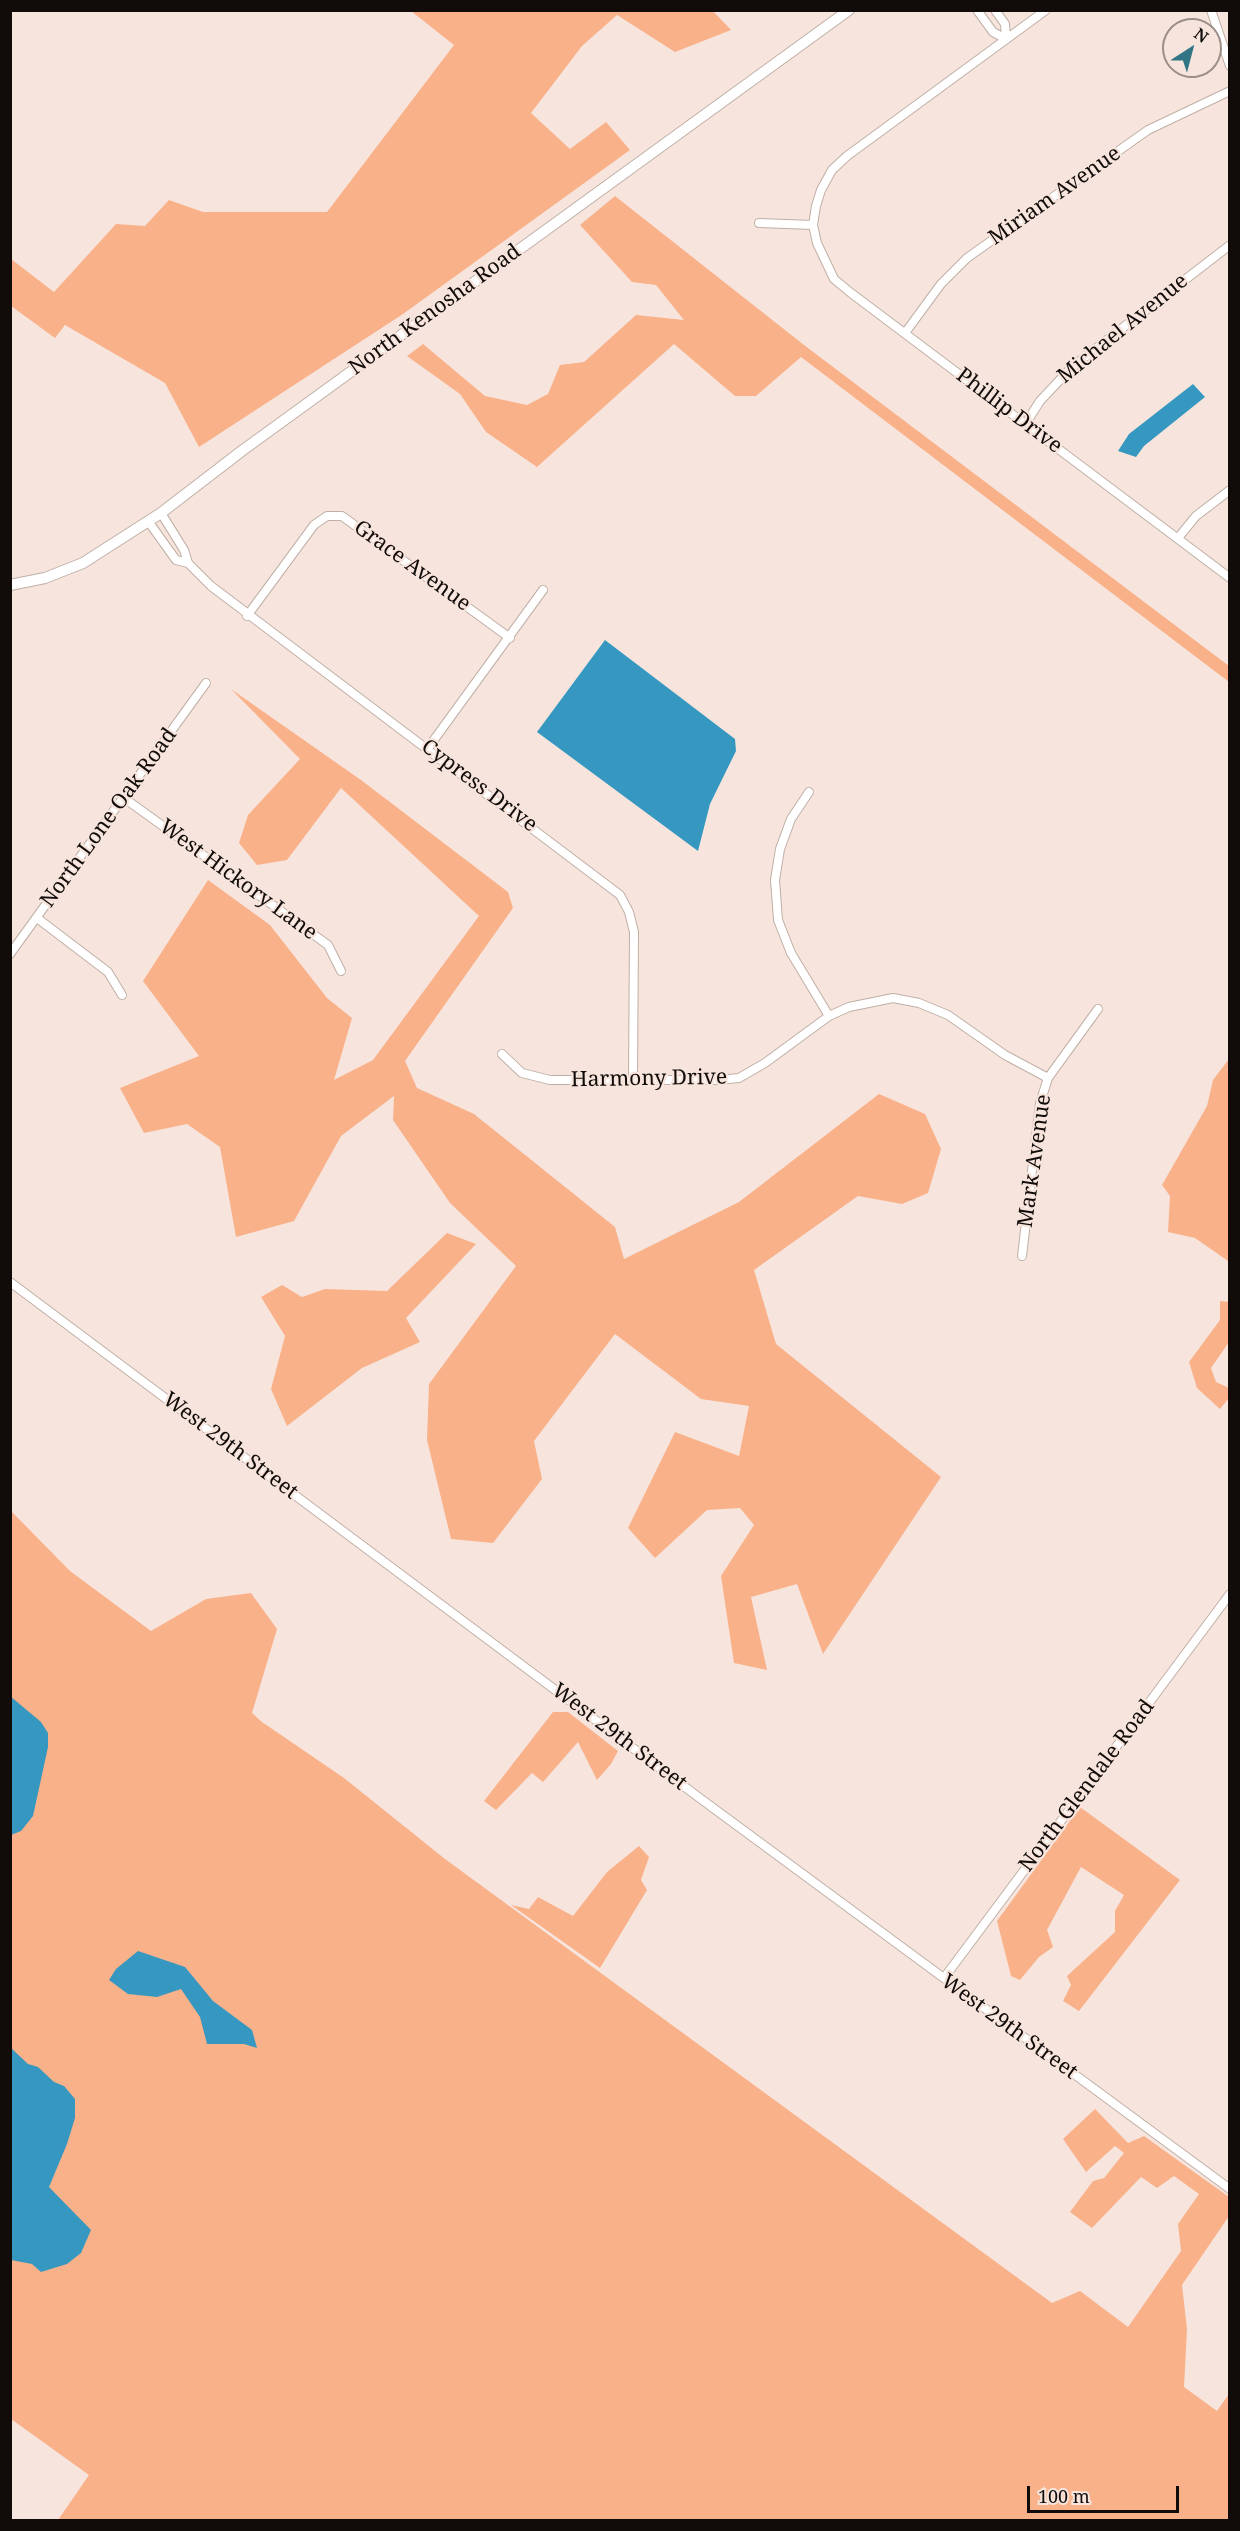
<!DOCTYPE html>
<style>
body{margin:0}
#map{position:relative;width:1240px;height:2531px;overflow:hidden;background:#f7e5dd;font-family:"Noto Serif",serif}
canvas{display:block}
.frame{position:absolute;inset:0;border:12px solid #110c09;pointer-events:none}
.north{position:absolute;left:1162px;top:18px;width:60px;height:60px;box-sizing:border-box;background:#f7e5dd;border:2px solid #9b8e88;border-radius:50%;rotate:36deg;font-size:16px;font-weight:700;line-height:24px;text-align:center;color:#110c09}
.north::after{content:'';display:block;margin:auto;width:21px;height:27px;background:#327685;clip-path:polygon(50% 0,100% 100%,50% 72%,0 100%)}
.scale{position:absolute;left:1027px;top:2486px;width:152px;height:27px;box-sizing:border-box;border:3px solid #110c09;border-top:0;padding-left:8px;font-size:18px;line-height:21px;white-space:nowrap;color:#110c09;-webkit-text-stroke:4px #f7e5dd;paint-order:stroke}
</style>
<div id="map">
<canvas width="1240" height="2531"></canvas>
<div class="frame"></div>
<div class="north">N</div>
<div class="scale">100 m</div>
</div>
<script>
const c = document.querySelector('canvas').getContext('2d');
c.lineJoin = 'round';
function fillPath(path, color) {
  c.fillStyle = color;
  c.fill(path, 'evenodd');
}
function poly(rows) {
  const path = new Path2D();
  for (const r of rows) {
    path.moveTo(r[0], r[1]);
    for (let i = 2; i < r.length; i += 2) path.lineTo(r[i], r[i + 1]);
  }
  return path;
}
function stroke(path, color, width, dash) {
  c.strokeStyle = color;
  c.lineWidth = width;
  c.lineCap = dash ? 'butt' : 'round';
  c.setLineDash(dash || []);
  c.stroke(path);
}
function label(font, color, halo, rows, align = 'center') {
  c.font = font + ' "Noto Serif",serif';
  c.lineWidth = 4.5;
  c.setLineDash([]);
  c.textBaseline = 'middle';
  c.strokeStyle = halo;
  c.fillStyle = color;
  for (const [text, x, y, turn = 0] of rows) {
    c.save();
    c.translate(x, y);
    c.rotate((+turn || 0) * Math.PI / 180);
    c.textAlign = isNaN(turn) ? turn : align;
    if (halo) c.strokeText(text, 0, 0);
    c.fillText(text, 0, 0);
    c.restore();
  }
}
fillPath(poly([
 [411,11,713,11,731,30,675,52,617,15,582,46,531,113,570,149,606,122,630,150,403,314,199,447,165,383,65,325,55,338,11,306,11,259,54,292,116,224,145,226,169,200,203,212,327,212,454,45],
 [615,196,804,345,1229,666,1229,682,801,357,756,396,735,396,674,344,537,467,486,432,460,394,407,356,423,344,485,396,527,405,548,394,560,365,584,362,636,315,684,320,656,285,632,282,580,225],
 [231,689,361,780,508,892,513,908,405,1061,417,1088,474,1114,615,1227,624,1259,739,1202,879,1094,925,1114,941,1149,928,1193,902,1204,858,1196,754,1270,776,1344,941,1477,823,1654,797,1584,751,1597,767,1670,734,1663,721,1576,754,1525,740,1508,707,1510,655,1558,628,1528,675,1432,739,1456,749,1406,701,1399,615,1334,534,1441,542,1479,493,1543,451,1539,427,1440,429,1384,516,1266,450,1203,393,1120,394,1096,341,1136,294,1221,236,1237,220,1147,187,1124,144,1133,120,1088,199,1056,143,981,208,880,270,925,327,998,352,1018,334,1080,373,1060,479,916,341,788,287,860,257,865,239,843,248,815,300,759],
 [1229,1059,1230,1259,1228,1261,1195,1238,1168,1232,1170,1196,1162,1185,1207,1106,1213,1080],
 [447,1233,476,1244,406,1318,420,1342,362,1368,287,1426,271,1389,285,1336,261,1297,282,1285,302,1297,325,1289,387,1291],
 [1220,1301,1230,1302,1229,1342,1211,1368,1216,1382,1229,1388,1229,1398,1220,1409,1197,1388,1189,1362,1220,1320],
 [11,1511,70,1571,151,1631,206,1599,251,1593,277,1629,252,1713,262,1722,344,1778,445,1859,1052,2303,1080,2291,1128,2327,1181,2251,1178,2224,1199,2194,1174,2176,1157,2188,1141,2177,1092,2228,1070,2212,1093,2181,1104,2178,1124,2153,1115,2146,1086,2172,1063,2139,1095,2109,1128,2143,1144,2136,1229,2197,1229,2216,1182,2285,1187,2329,1184,2387,1217,2411,1229,2394,1229,2520,58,2520,89,2475,11,2419],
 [553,1712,568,1712,618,1751,611,1764,597,1780,578,1742,543,1782,532,1773,496,1810,484,1801],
 [1080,1807,1180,1880,1079,2011,1063,2001,1071,1985,1067,1976,1115,1932,1115,1911,1124,1895,1081,1867,1047,1930,1053,1947,1039,1957,1020,1980,1011,1976,997,1921],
 [639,1846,649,1857,641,1880,647,1890,600,1968,511,1905,529,1909,538,1897,573,1916,607,1872]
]), '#f9b18a');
fillPath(poly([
 [1193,384,1205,397,1144,446,1136,457,1118,451,1129,434],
 [605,640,735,739,736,751,710,804,698,851,537,732],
 [10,1696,41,1722,48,1733,48,1747,33,1816,21,1831,11,1835],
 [138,1951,185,1967,213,2001,252,2030,257,2048,244,2044,207,2044,200,2017,181,1989,157,1997,128,1994,109,1980,116,1969],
 [10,2047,28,2064,38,2067,54,2082,64,2086,75,2099,75,2118,67,2144,49,2187,91,2230,81,2253,67,2264,41,2272,32,2264,11,2260]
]), '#3698c0');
const minor = poly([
 [977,10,993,32,1006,39],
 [995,10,1005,24,1006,39],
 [1046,10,847,156,832,170,821,190,816,206,813,225,817,243,834,279,851,293,1230,578],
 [1211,10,1230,66],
 [759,223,813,225],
 [905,333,941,284,967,258,1148,130,1230,91],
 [1026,423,1040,401,1072,367,1230,245],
 [161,513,184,550,188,563,211,586,620,895,629,912,634,932,633,1080],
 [148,521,176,560,188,563],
 [1178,538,1196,516,1230,490],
 [247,616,314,525,327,516,342,516,510,638],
 [428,748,543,590],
 [809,792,791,819,780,849,775,880,778,920,791,953,829,1016],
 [124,798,328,945,341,971],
 [37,918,108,972,122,995],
 [10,954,206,683],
 [502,1054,522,1073,550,1080,718,1080,739,1078,765,1063,829,1016,849,1007,893,998,919,1003,948,1015,1005,1055,1048,1078],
 [1022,1256,1040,1103,1048,1078,1098,1009],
 [10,1282,701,1799,1230,2189],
 [944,1978,1230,1594]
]);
const tertiary = poly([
 [10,585,45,578,83,563,161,513,243,450,849,10]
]);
stroke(minor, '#bfafa6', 10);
stroke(tertiary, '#bfafa6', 12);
stroke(minor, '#fff', 8);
stroke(tertiary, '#fff', 10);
label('21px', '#110c09', '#f7e5dd', [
 ["Miriam Avenue",1055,196,-35],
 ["North Kenosha Road",435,310,-36],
 ["Michael Avenue",1123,329,-39],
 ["Phillip Drive",1009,411,37],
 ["Grace Avenue",412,566,36],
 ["Cypress Drive",479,786,37],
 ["North Lone Oak Road",109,818,-54],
 ["West Hickory Lane",238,880,36],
 ["Harmony Drive",649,1079,-1],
 ["Mark Avenue",1035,1161,-82],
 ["West 29th Street",230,1446,37],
 ["West 29th Street",619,1737,37],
 ["North Glendale Road",1087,1786,-53],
 ["West 29th Street",1009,2027,36]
]);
</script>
